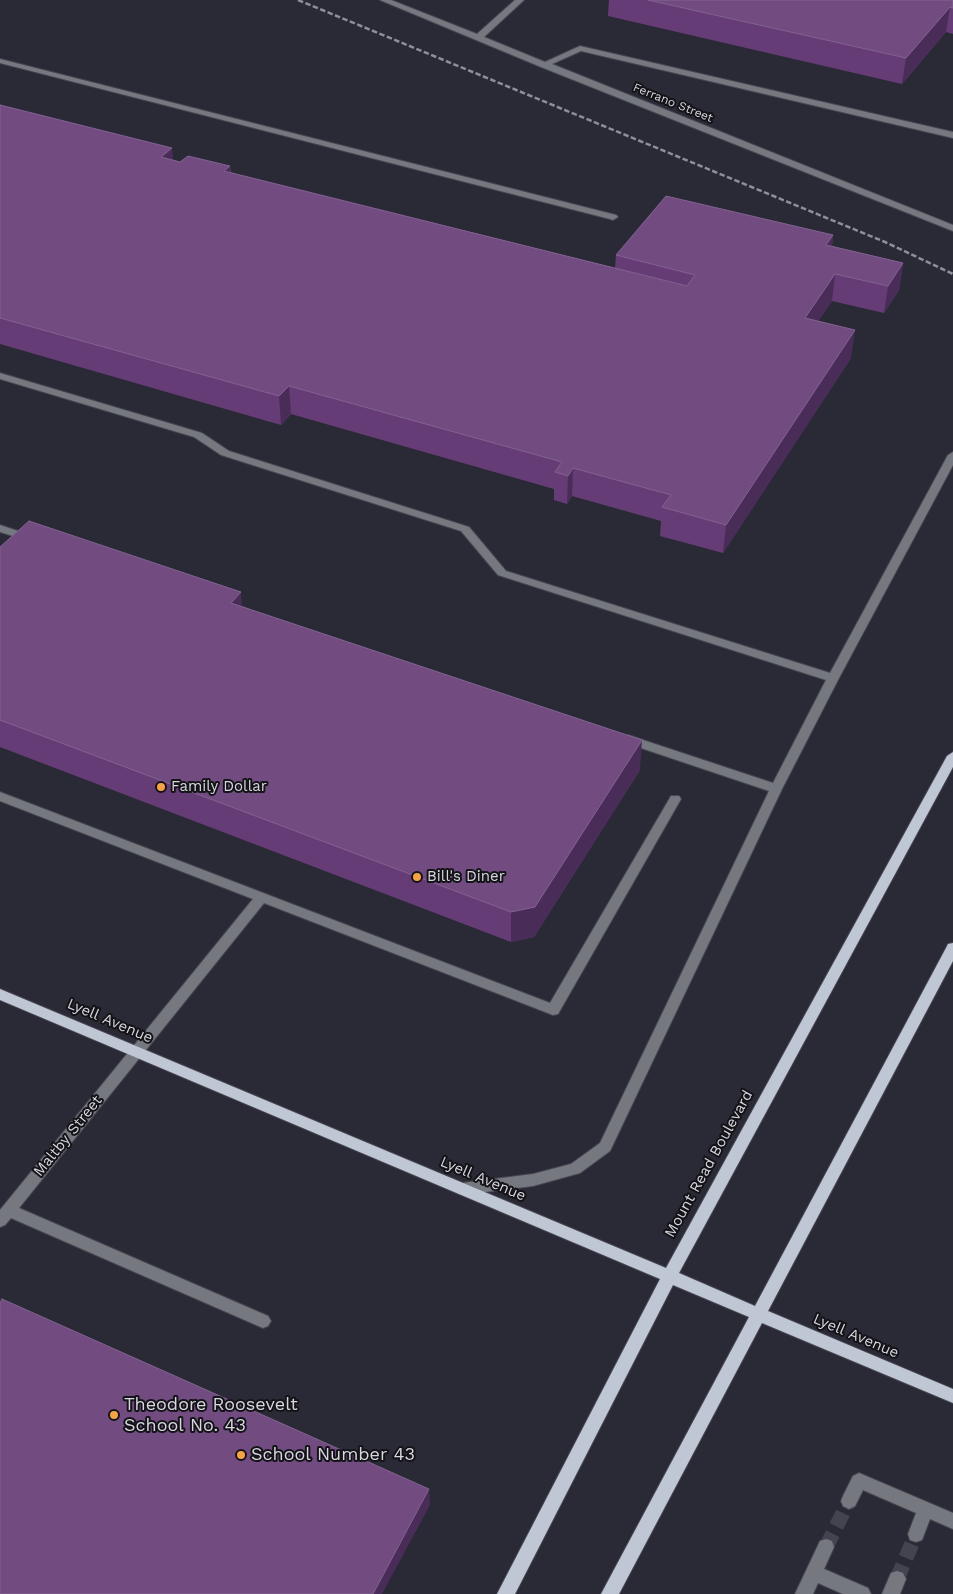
<!DOCTYPE html>
<style>
body{margin:0}
canvas{display:block;background:#2a2936}
</style>
<canvas width="953" height="1594"></canvas>
<script>
const c = document.querySelector('canvas').getContext('2d');
c.lineJoin = 'round';
function poly(rows) {
  const path = new Path2D();
  for (const r of rows) {
    path.moveTo(r[0], r[1]);
    for (let i = 2; i < r.length; i += 2) path.lineTo(r[i], r[i + 1]);
  }
  return path;
}
function stroke(path, color, width, dash) {
  c.strokeStyle = color;
  c.lineWidth = width;
  c.lineCap = dash ? 'butt' : 'round';
  c.setLineDash(dash || []);
  c.stroke(path);
}
function fillPath(path, color) {
  c.fillStyle = color;
  c.fill(path, 'evenodd');
}
function label(font, color, halo, rows, align = 'center') {
  c.font = font + ' "Work Sans",sans-serif';
  c.lineWidth = 4;
  c.setLineDash([]);
  c.textBaseline = 'middle';
  c.strokeStyle = halo;
  c.fillStyle = color;
  for (const [text, x, y, turn = 0] of rows) {
    c.save();
    c.translate(x, y);
    c.rotate((+turn || 0) * Math.PI / 180);
    c.textAlign = isNaN(turn) ? turn : align;
    if (halo) c.strokeText(text, 0, 0);
    c.fillText(text, 0, 0);
    c.restore();
  }
}
stroke(poly([
 [826,1547,849,1501],
 [897,1579,916,1534]
]), '#444350', 15, [15, 8]);
const minor = poly([
 [380,0,391,0,477,34,515,0,524,0,484,37,545,62,580,46,953,132,953,138,581,51,552,64,953,225,953,231,541,67,380,0],
 [0,59,616,215,618,217,613,220,610,219,0,63,0,59],
 [0,373,202,433,229,451,469,527,506,571,830,673,948,455,953,452,953,465,839,678,782,789,610,1151,580,1173,533,1186,462,1195,457,1193,455,1189,457,1185,462,1183,533,1174,571,1164,600,1143,769,791,623,742,621,739,627,735,631,736,773,783,826,680,498,575,461,531,221,455,194,437,0,379,0,373],
 [0,525,36,537,38,539,32,542,0,532,0,525],
 [0,792,550,1003,671,796,679,796,681,799,558,1014,553,1015,264,903,19,1208,268,1316,271,1321,268,1326,263,1328,11,1218,5,1225,0,1227,0,1210,253,899,0,801,0,792],
 [859,1473,953,1513,953,1529,930,1519,922,1540,916,1542,910,1540,908,1534,916,1513,863,1490,855,1506,849,1509,843,1506,841,1501,843,1496,853,1476,859,1473],
 [826,1539,832,1541,834,1547,824,1569,868,1588,871,1594,843,1594,818,1583,813,1594,795,1594,820,1541,826,1539],
 [897,1571,903,1573,906,1579,900,1594,882,1594,891,1573,897,1571]
]);
const major = poly([
 [953,752,953,767,679,1273,755,1306,946,948,948,944,953,943,953,961,768,1311,953,1389,953,1403,762,1323,619,1594,601,1594,749,1317,673,1285,515,1594,497,1594,660,1279,0,1000,0,989,666,1268,947,756,953,752]
]);
stroke(minor, '#464551', 2);
stroke(major, '#464551', 2);
fillPath(minor, '#75797f');
fillPath(major, '#c0c7d4');
stroke(poly([
 [298,0,885,242,953,274]
]), '#8f8e99', 2.5, [5.5, 2.5]);
fillPath(poly([
 [609,0,953,0,953,34,946,32,902,84,608,16],
 [0,105,174,160,180,162,230,166,231,173,615,268,616,255,833,235,832,246,903,263,899,290,884,313,832,301,818,321,851,358,723,553,660,536,661,521,572,496,567,504,554,500,554,489,291,414,281,425,0,344],
 [0,547,242,606,640,770,534,937,511,942,0,747]
]), '#663c76');
fillPath(poly([
 [950,7,946,32,902,84,906,58],
 [172,148,175,174,161,157],
 [230,166,232,193,224,171],
 [833,235,830,262,826,245],
 [903,263,899,290,884,313,888,286],
 [835,274,832,301,802,345,805,318],
 [855,330,851,358,723,553,726,525],
 [289,386,291,414,281,425,279,396],
 [573,468,572,496,567,504,568,476],
 [241,592,243,621,231,603],
 [642,740,640,770,534,937,511,942,511,912],
 [429,1489,430,1505,382,1594,373,1594]
]), '#492d58');
const building = poly([
 [648,0,953,0,953,8,950,7,906,58,648,0],
 [0,105,172,148,161,157,180,162,188,156,230,166,224,171,687,286,695,275,616,255,666,196,833,235,826,245,903,263,888,286,835,274,805,318,855,330,726,525,662,507,671,495,573,468,568,476,555,472,562,462,289,386,279,396,0,318,0,105],
 [29,521,241,592,231,603,642,740,535,907,511,912,0,720,0,547,29,521],
 [2,1299,429,1489,373,1594,0,1594,0,1303,2,1299]
]);
fillPath(building, '#724c81');
stroke(building, '#826290', 1);
for (const [x, y, r, color] of [
 [161,787,5,"#f6a247"],
 [417,877,5,"#f6a247"],
 [114,1415,5,"#f6a247"],
 [241,1455,5,"#f6a247"]
]) {
  const dot = new Path2D();
  dot.arc(x, y, r, 0, 2 * Math.PI);
  c.fillStyle = color;
  c.fill(dot);
  stroke(dot, '#131318', 2);
}
label('12px', '#d8d7e0', '#131318', [
 ["Ferrano Street",673,103,22]
]);
label('15px', '#d8d7e0', '#131318', [
 ["Family Dollar",171,787],
 ["Bill's Diner",427,877]
], 'left');
label('15px', '#d8d7e0', '#131318', [
 ["Lyell Avenue",110,1021,23],
 ["Maltby Street",68,1136,-51],
 ["Mount Read Boulevard",709,1164,-61],
 ["Lyell Avenue",483,1179,23],
 ["Lyell Avenue",856,1336,23]
]);
label('18px', '#d8d7e0', '#131318', [
 ["Theodore Roosevelt",124,1405],
 ["School No. 43",124,1426],
 ["School Number 43",251,1455]
], 'left');
</script>
